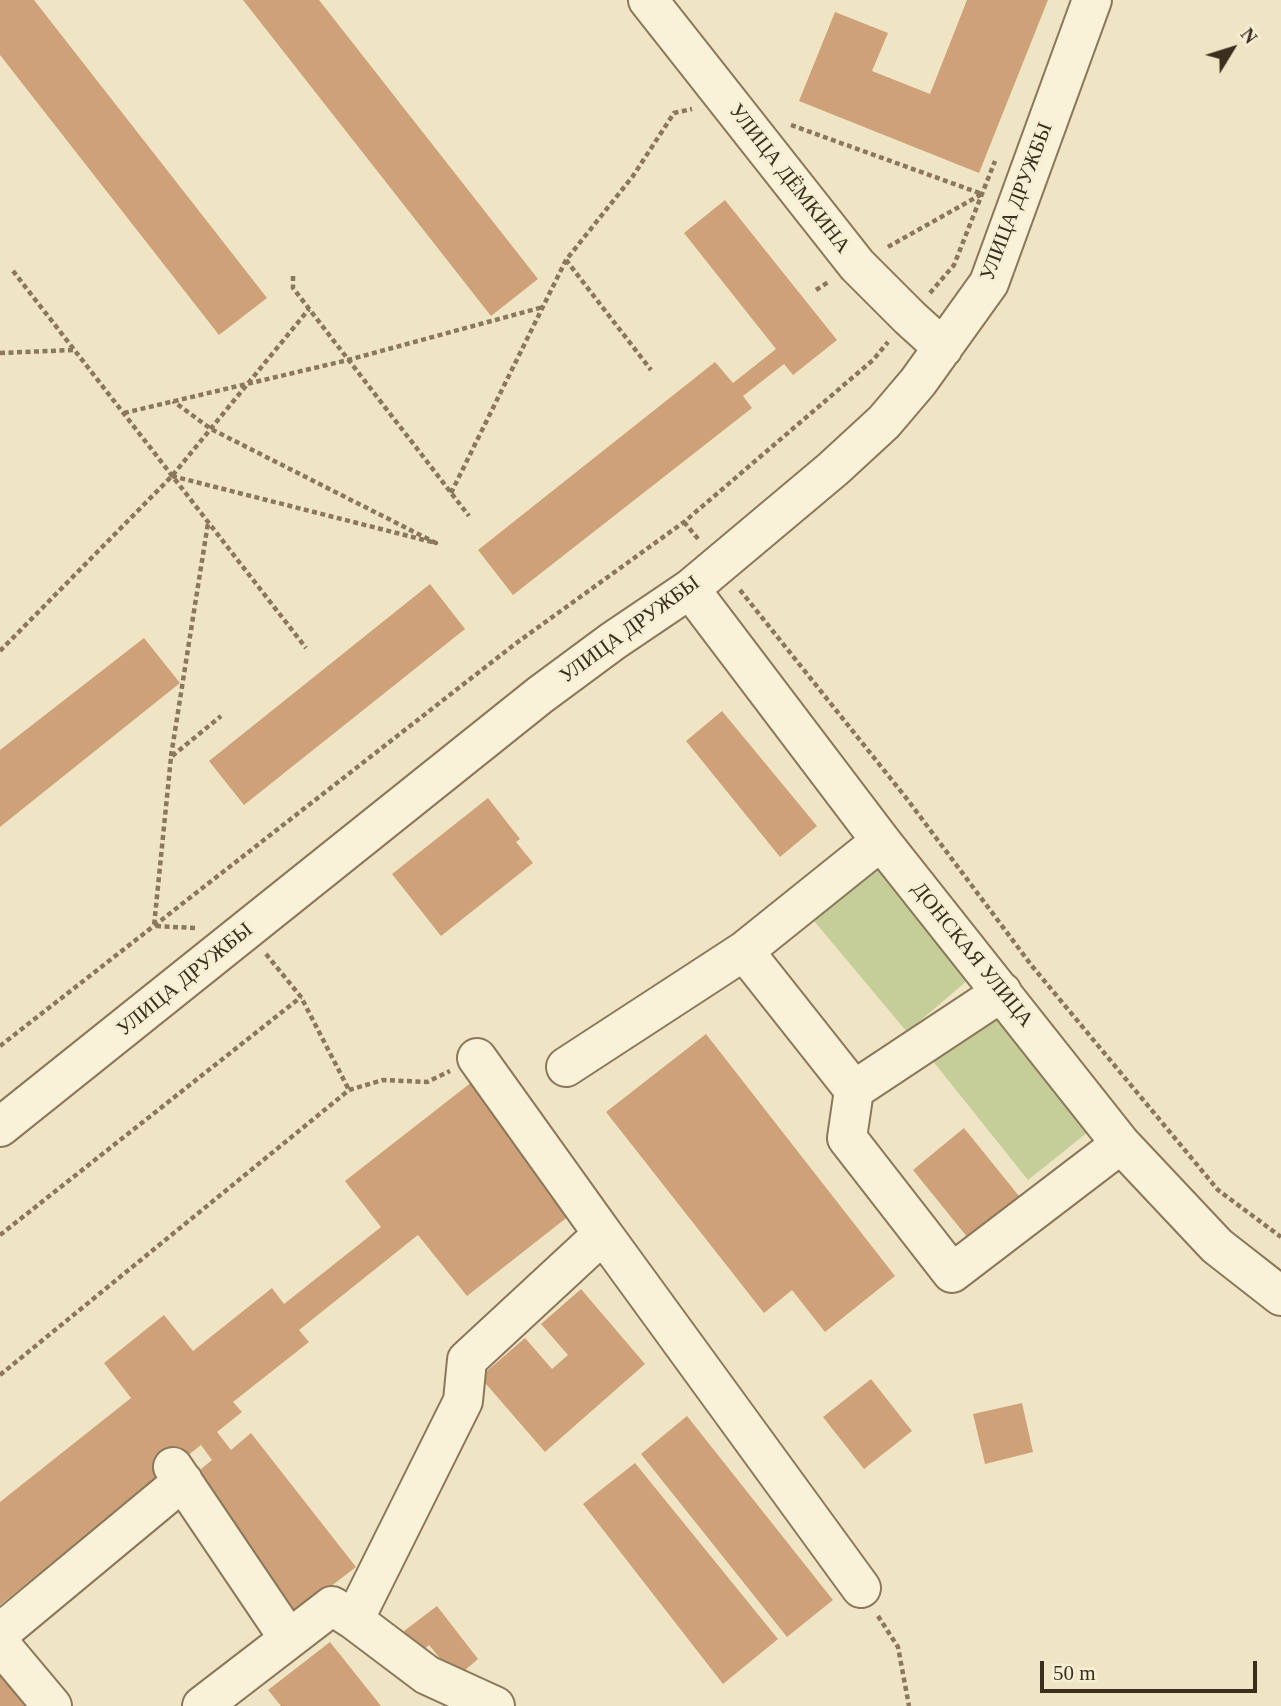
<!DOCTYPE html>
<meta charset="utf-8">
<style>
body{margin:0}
#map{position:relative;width:1281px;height:1706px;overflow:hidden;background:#efe5c5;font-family:"Times New Roman",serif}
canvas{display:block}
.north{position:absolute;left:1197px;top:14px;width:70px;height:70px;-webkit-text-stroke:5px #f7efd4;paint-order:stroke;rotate:52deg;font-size:19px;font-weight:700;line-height:28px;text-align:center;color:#3b2e1e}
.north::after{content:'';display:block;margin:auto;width:24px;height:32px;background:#3b2e1e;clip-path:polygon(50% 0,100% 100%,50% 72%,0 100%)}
.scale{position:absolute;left:1040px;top:1661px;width:217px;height:32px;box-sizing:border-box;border:4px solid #3b2e1e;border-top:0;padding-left:9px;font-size:21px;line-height:24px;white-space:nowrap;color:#3b2e1e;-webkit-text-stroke:5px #f7efd4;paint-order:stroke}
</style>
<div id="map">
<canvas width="1281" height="1706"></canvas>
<div class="north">N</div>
<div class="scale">50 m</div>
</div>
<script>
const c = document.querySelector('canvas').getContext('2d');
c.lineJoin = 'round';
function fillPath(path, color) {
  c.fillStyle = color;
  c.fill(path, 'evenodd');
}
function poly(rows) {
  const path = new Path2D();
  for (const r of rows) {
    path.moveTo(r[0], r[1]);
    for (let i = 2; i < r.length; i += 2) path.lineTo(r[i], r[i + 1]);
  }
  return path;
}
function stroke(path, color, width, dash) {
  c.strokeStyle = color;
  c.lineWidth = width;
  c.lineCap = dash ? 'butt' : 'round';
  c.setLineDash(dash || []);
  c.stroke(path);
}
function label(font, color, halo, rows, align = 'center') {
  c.font = font + ' "Times New Roman",serif';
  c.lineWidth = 6;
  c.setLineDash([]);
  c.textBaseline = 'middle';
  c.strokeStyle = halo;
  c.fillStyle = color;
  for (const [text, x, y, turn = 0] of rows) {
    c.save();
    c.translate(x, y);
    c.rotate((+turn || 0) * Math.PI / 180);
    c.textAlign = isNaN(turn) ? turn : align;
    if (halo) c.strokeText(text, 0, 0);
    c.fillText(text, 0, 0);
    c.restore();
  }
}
fillPath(poly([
 [867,846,975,974,907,1032,799,903],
 [994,994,1098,1124,1028,1180,924,1050]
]), '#c5ce98');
fillPath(poly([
 [0,0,34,0,267,298,219,335,0,55],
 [243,0,319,0,538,279,491,316],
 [967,0,1048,0,979,173,799,101,835,12,888,33,872,71,930,94],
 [725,200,837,340,793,375,784,364,743,396,752,408,513,595,478,550,715,362,733,383,776,349,684,233],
 [430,584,465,629,244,805,209,761],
 [144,638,180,683,0,827,0,750],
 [722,711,817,826,780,857,686,741],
 [488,798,520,839,516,842,533,863,441,936,392,874],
 [706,1034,895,1276,825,1332,792,1290,764,1313,606,1112],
 [477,1078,579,1208,467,1296,418,1235,299,1330,309,1342,233,1402,242,1412,217,1432,231,1450,251,1433,356,1567,296,1613,190,1478,212,1460,201,1445,0,1605,0,1502,131,1398,104,1363,164,1315,193,1351,272,1288,284,1304,381,1227,345,1181],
 [964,1128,1019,1196,968,1238,913,1170],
 [581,1289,645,1364,545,1452,480,1377,525,1338,552,1369,568,1355,541,1324],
 [871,1379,912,1431,864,1469,823,1417],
 [1022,1403,1033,1452,985,1464,973,1414],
 [687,1416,833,1600,787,1637,641,1454],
 [635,1463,778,1639,723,1684,583,1504],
 [437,1606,478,1659,456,1678,429,1645,420,1653,404,1631],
 [330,1642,381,1706,281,1706,268,1690],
 [0,1663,34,1706,0,1706]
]), '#cfa179');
const minor = poly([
 [648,0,857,265,910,318,943,348],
 [690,589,881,841,1121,1144,1217,1246,1281,1296],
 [744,951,854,1090,847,1138,952,1273,1121,1144],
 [477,1058,603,1234,467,1360,463,1401,354,1620,427,1675,495,1706],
 [566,1067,744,951,881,841],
 [854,1090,1002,992],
 [0,1127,540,695,613,641,690,589,833,469,884,422,918,382,989,283,1092,0],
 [603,1234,861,1588],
 [173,1467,289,1639],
 [0,1633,183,1481],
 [0,1644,52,1706],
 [202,1706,332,1606,354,1620]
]);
stroke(minor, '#8b775a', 42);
stroke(poly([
 [791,125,982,194,886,248],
 [566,260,651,370],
 [13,271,306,648],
 [293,276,293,288,469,516],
 [816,290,830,281],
 [930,293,954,265,995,161],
 [0,353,73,350],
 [124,413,348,360,543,307],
 [172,476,436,543,211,429,173,401],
 [451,493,566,260,633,176,674,113,692,109],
 [684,522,699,540],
 [740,590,907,799,1032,966,1218,1190,1281,1237],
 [0,651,172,476,309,309],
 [171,756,208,523],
 [195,928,154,926,171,757,221,716],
 [266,954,301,997,349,1090],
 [0,1046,515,644,684,522,873,360,888,342],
 [0,1235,301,997],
 [0,1375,349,1090,383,1080,427,1082,450,1071],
 [878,1616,898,1647,909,1706]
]), '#8b775a', 4.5, [5, 3.5]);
stroke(minor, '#faf2d8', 38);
label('21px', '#3b2e1e', '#f7efd4', [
 ["УЛИЦА ДЁМКИНА",789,179,52],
 ["УЛИЦА ДРУЖБЫ",1017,202,-69],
 ["УЛИЦА ДРУЖБЫ",630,630,-36],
 ["ДОНСКАЯ УЛИЦА",972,955,51],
 ["УЛИЦА ДРУЖБЫ",185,980,-39]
]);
</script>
